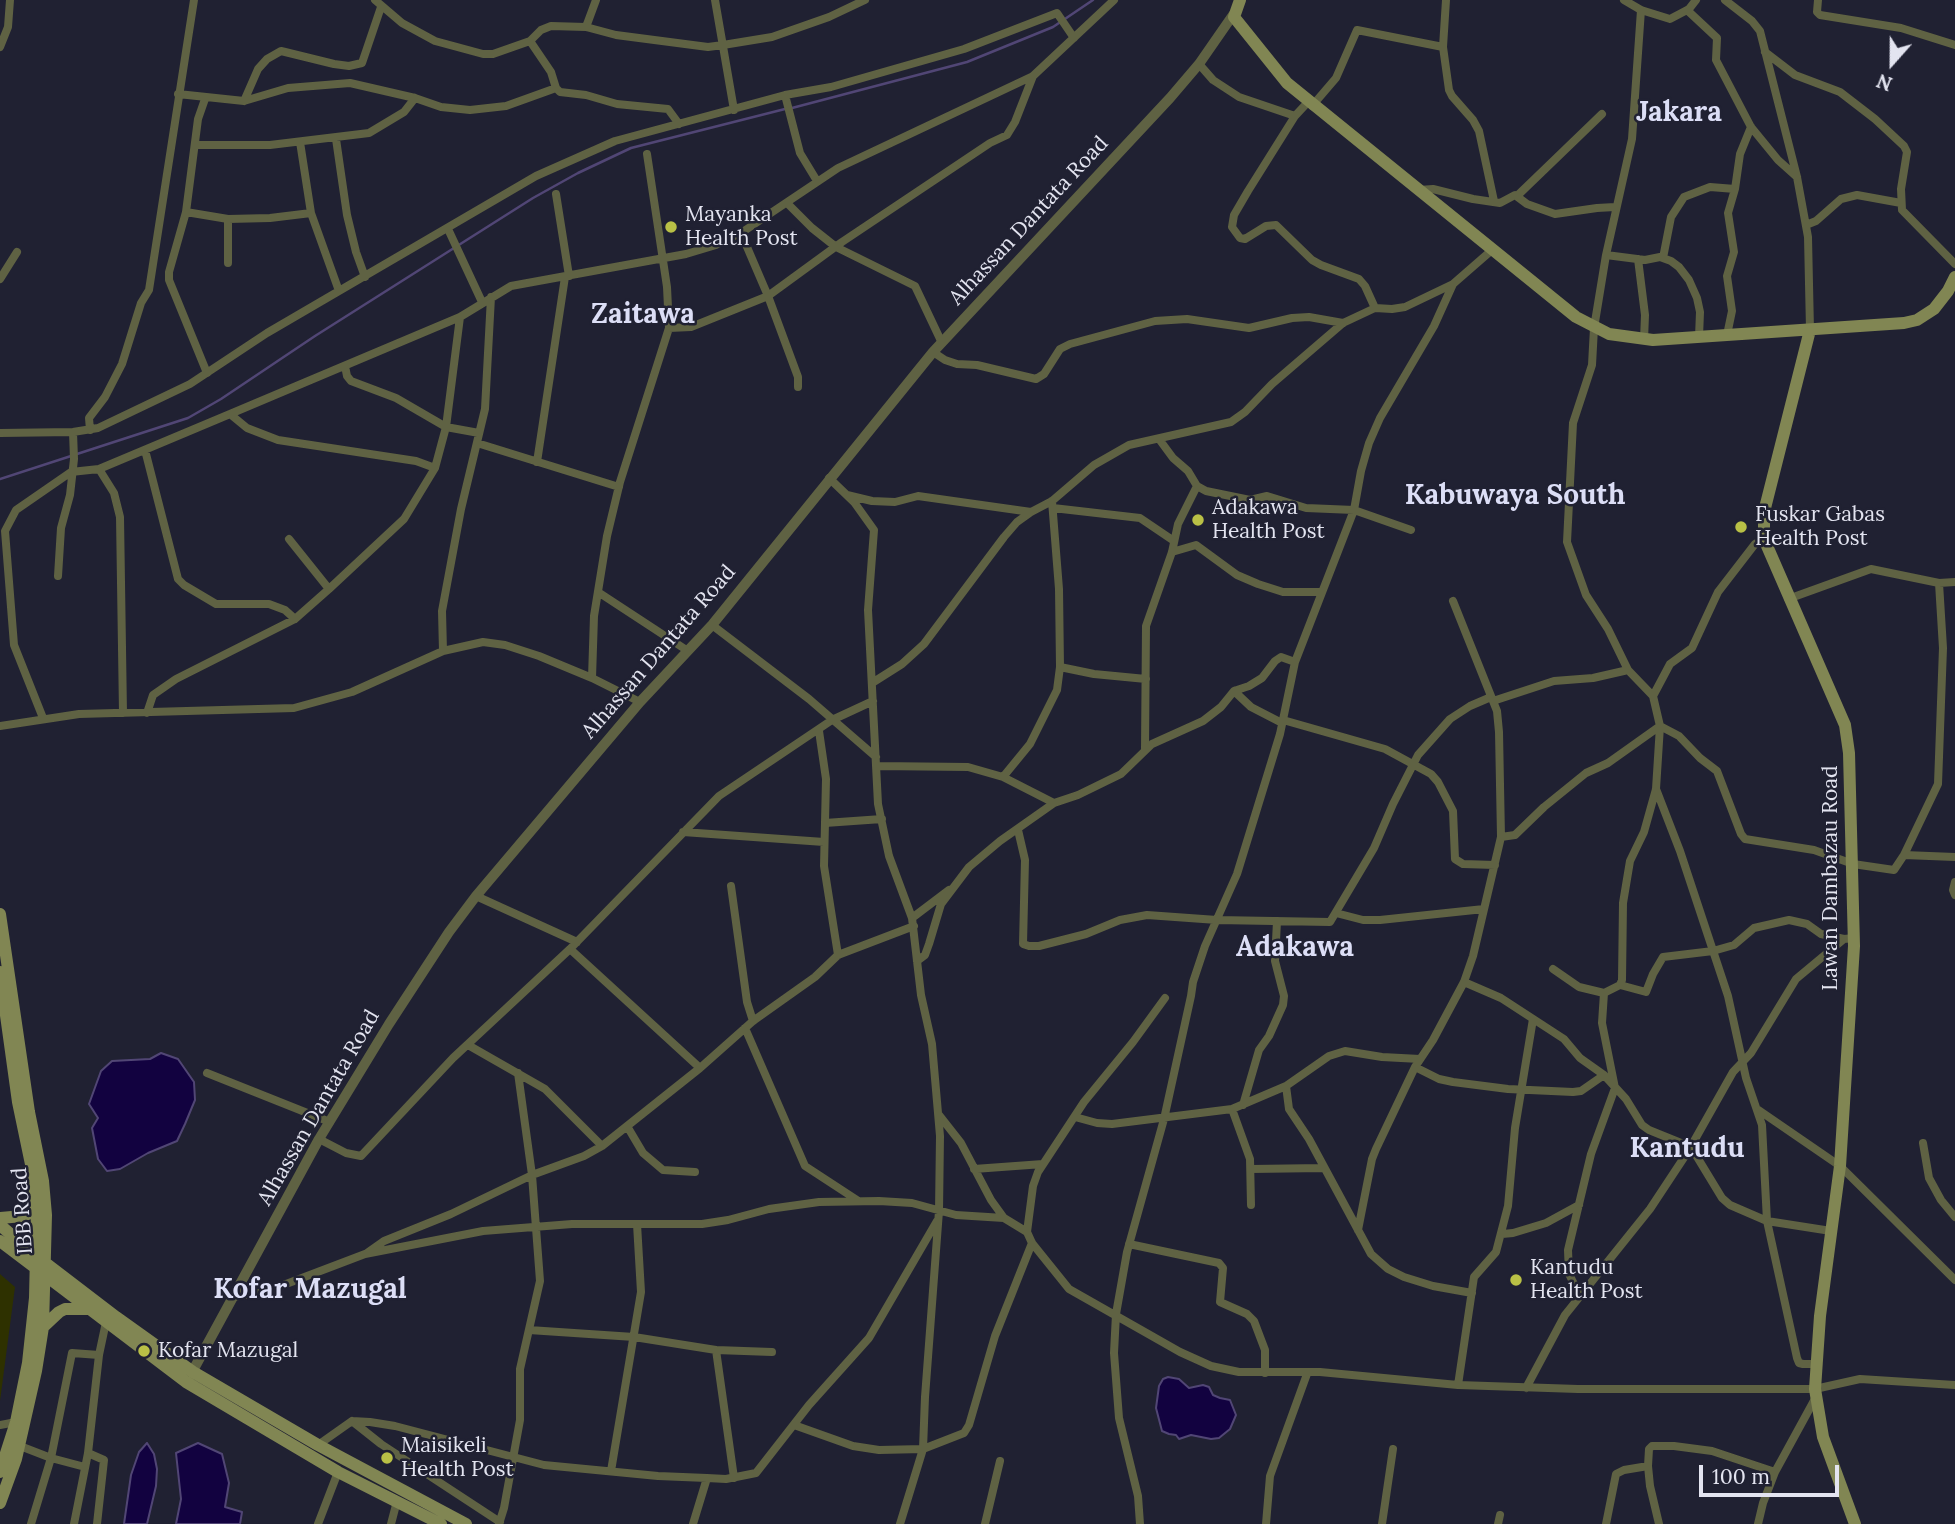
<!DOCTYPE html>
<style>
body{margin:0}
#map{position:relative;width:1955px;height:1524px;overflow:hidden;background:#202132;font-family:Lora,serif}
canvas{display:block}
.north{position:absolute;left:1857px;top:28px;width:70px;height:70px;-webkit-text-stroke:5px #202132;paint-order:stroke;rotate:201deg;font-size:19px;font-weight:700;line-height:28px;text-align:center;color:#e3e4f0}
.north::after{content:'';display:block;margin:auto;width:24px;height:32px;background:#e3e4f0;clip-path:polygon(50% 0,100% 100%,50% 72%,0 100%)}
.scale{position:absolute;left:1699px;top:1465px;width:140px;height:32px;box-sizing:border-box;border:4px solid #e3e4f0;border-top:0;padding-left:9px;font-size:21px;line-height:24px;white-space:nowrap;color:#e3e4f0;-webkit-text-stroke:5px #202132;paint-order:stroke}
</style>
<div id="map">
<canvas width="1955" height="1524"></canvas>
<div class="north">N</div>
<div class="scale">100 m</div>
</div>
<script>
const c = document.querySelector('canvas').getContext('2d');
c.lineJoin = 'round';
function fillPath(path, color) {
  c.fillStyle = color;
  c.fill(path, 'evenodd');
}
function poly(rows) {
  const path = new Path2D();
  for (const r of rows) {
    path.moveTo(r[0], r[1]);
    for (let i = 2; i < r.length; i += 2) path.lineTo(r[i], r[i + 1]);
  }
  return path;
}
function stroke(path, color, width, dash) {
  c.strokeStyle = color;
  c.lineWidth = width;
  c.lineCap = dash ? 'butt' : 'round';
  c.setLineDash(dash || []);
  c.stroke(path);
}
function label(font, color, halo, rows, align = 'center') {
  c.font = font + ' Lora,serif';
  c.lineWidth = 5;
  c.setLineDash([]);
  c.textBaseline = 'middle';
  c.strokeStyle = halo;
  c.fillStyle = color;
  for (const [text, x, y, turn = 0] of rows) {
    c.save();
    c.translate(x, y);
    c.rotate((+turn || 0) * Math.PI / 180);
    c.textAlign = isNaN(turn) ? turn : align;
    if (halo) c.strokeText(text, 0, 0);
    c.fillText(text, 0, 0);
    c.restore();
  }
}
fillPath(poly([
 [0,1274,15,1287,0,1401]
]), '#2e3100');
const water = poly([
 [161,1053,178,1059,194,1082,195,1100,185,1124,177,1141,148,1153,120,1169,107,1171,98,1159,92,1128,98,1118,89,1104,101,1071,112,1061,150,1059,161,1053],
 [1168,1377,1179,1379,1189,1388,1203,1385,1209,1387,1213,1395,1220,1398,1230,1400,1236,1415,1230,1429,1219,1438,1211,1439,1191,1435,1179,1439,1176,1435,1169,1434,1162,1431,1156,1408,1159,1386,1163,1379,1168,1377],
 [147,1443,154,1454,157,1469,156,1486,147,1524,124,1524,131,1475,139,1452,147,1443],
 [198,1443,222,1454,229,1483,225,1507,242,1512,240,1524,176,1524,181,1499,176,1453,198,1443]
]);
fillPath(water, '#120240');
stroke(water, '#514675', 2);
stroke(poly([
 [792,108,967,62,1053,27,1093,0],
 [77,454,188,418,221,399,315,336,533,198,578,173,631,148,785,109],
 [0,479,71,456]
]), '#514675', 2.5);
stroke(poly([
 [375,0,402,23,435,41,483,54,493,54,530,41,541,30,551,26,586,27,616,35,708,47,723,45,772,37,829,17,865,0],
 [715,0,734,110],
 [1446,0,1443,47,1449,90,1452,96,1473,120,1479,131,1494,201],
 [1624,0,1641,10,1670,19,1689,9,1696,0],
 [1725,0,1752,21,1760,31,1797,177,1808,237,1810,330],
 [1818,0,1817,12,1820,15,1901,28,1955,45],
 [1687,10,1717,38,1716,60,1751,127,1778,160,1797,177],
 [586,27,596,0],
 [530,41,551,72,556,88,560,92,586,95,617,104,668,109,679,124],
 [0,47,8,27,10,0],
 [1765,52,1795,75,1840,92,1875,119,1904,146,1907,152,1901,189,1902,210,1955,264],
 [1199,64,1213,80,1239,97,1295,116],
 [178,94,244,101,288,88,350,83,415,98,441,107,470,110,506,106,556,88],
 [785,95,800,153,817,181],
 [205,99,198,119,186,212,169,272,169,280,207,373],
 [244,101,258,69,267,59,281,51,334,64,349,66,362,63,381,7],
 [1308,102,1295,116,1248,191,1234,215,1232,227,1240,238,1245,239,1266,226,1276,225,1312,260,1321,265,1359,279,1365,286,1375,308],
 [1312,106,1336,78,1357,30,1443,47],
 [336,139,347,215,356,252,365,277],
 [300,142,311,213,339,291],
 [195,145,270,145,369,133,404,112,415,98],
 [1419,190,1433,189,1473,199,1500,203,1515,195,1527,204,1555,214,1597,208,1615,207],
 [556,194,569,276],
 [1517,196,1602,114],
 [787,203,812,228,836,247,915,286,942,343],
 [186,212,228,219,270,218,311,213],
 [228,219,228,263],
 [1806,225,1816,221,1841,199,1857,195,1901,203],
 [448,229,482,302],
 [741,233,768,296,798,377,798,387],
 [1606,255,1645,260,1660,257,1671,261,1679,267,1689,280,1697,298,1700,312,1699,337],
 [1663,258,1671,217,1684,197,1710,187,1735,189],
 [1638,259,1645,315,1644,340],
 [0,279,17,252],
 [669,328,691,327,768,296,842,242,990,143,1007,135,1015,122,1033,76],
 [1727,335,1732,311,1727,276,1734,252,1728,213,1735,189,1740,154,1751,127],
 [933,352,945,360,957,364,977,365,1036,379,1044,374,1060,349,1070,344,1155,321,1187,319,1249,328,1292,318,1309,317,1343,323],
 [345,366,347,376,351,381,396,398,446,427,479,433],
 [230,414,247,428,278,440,416,461,435,468],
 [90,430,89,418,105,397,122,364,141,303,149,290,194,0],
 [0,433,73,432,98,428,190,384,267,333,536,176,615,141,785,95,831,87,964,49,1057,13,1074,38],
 [1159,439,1173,458,1188,471,1197,486,1206,491,1250,500,1267,496,1306,508,1354,510,1411,530],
 [477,443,619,487],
 [145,450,178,579,184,585,216,604,269,604,285,610,295,619],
 [537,462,565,277],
 [99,469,114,493,120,517,123,713],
 [829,478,854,502,874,530,868,610,878,804,889,856,912,918,921,995,932,1044,940,1136,939,1211,925,1397,923,1449,900,1524],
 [847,495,872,501,895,502,918,496,1031,512],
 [1053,508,1140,518,1174,541],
 [289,539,329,589],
 [1172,552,1196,545,1237,575,1258,584,1283,592,1321,592],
 [58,576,61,528,70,495,74,459,73,432],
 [598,592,688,651],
 [1788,599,1871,569,1939,583,1955,582],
 [712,625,809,699,876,757],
 [443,651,442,611,461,509,485,409,491,297],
 [1060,667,1094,674,1146,679],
 [592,678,594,616,607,536,620,482,669,328,667,287,647,154],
 [872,683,902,664,924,644,1004,537,1017,522,1031,512,1052,501,1094,465,1129,445,1231,422,1245,412,1272,384,1343,323,1375,308,1392,309,1405,307,1453,284],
 [1234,691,1251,707,1282,723],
 [1653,696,1670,664,1692,648,1718,592,1755,544,1764,539],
 [1493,701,1554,681,1593,678,1628,670],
 [147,713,153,695,176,679,295,619,329,589,404,519,435,468,446,427,460,317],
 [43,718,14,645,5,531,16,510,71,472,99,469,230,414,460,317,511,286,686,254,716,245,741,233,838,168,1033,76,1114,0],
 [1283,720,1385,749,1431,774,1438,782,1453,811,1455,859,1463,864,1495,865],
 [0,726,79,714,294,708,352,692,443,651,483,642,505,645,539,656,592,678,640,702],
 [1660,726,1679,736,1700,758,1717,771,1741,834,1745,839,1814,850,1853,864,1894,870,1904,855,1938,784,1943,648,1939,583],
 [819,731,826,779,824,866,838,955],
 [1145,749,1146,626,1172,552,1178,524,1197,486],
 [877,766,968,767,1003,777,1054,803],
 [1003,777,1030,744,1057,690,1060,667,1059,589,1052,501],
 [1656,789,1680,851,1728,996,1746,1078,1762,1125,1767,1221,1797,1358,1799,1363,1803,1364,1817,1364],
 [825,823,882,819],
 [1018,830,1025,860,1023,944,1029,946,1039,946,1086,934,1120,920,1147,915,1217,920,1330,922,1374,848,1393,804,1418,755,1450,719,1470,706,1491,697],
 [683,832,824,842],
 [1501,837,1515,835,1544,807,1586,773,1608,763,1660,726],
 [1904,855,1955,857],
 [1955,882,1953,890,1955,895],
 [731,886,747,1002,753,1021],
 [476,896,577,942],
 [1336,913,1363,920,1380,920,1484,909],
 [912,918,949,890],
 [570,949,700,1068],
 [917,961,925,955,929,944,941,904,969,867,1000,841,1054,803,1078,795,1121,774,1152,744,1203,721,1221,707,1234,691,1249,686,1262,678,1275,661,1281,657,1295,662],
 [1553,969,1579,987,1604,993,1620,985,1646,992,1653,974,1663,957,1713,951,1734,945,1754,928,1789,920,1807,924,1821,934,1844,939],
 [1464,982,1501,998,1564,1039,1580,1058,1604,1075,1626,1099,1642,1125,1649,1130,1691,1147,1722,1198,1730,1205,1767,1221,1831,1231],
 [1620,985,1622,980,1623,903,1630,861,1644,832,1656,789,1660,726,1653,696,1628,670,1608,629,1586,595,1567,542,1573,423,1592,365,1594,328,1606,255,1632,139,1641,10],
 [745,1028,805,1166,857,1200],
 [468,1045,545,1089,602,1146],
 [1415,1067,1439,1079,1453,1082,1508,1089,1573,1092,1581,1091,1604,1075],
 [207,1073,330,1122],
 [1286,1086,1289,1109,1309,1139,1371,1254,1388,1269,1404,1277,1433,1286,1472,1293],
 [1243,1105,1259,1050,1269,1036,1283,1005,1284,996,1275,961,1277,921],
 [1232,1109,1250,1159,1251,1205],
 [1757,1109,1840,1166,1955,1280],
 [939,1115,961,1143,991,1200,1004,1218],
 [1075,1117,1097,1123,1112,1124,1232,1109,1286,1086,1329,1056,1345,1051,1382,1057,1420,1059],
 [627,1126,643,1153,663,1170,695,1172],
 [319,1139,346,1153,361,1156,453,1058,570,949,719,796,832,720,873,701],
 [1923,1143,1929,1178,1941,1200,1955,1217],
 [974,1169,1043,1164],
 [1251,1169,1323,1168],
 [1358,1230,1372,1159,1376,1149,1415,1067,1433,1040,1464,982,1473,956,1501,837,1499,732,1497,711,1453,601],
 [1027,1232,1033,1186,1038,1172,1084,1102,1133,1042,1165,998],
 [1502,1234,1513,1233,1546,1223,1579,1205],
 [1129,1244,1219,1263,1223,1268,1220,1302,1247,1314,1254,1321,1265,1350,1265,1373],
 [367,1253,384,1241,451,1214,532,1175,584,1156,602,1146,700,1068,753,1021,815,977,838,955,914,926],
 [232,1297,265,1292,365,1254,483,1231,572,1224,702,1224,728,1220,769,1209,819,1202,879,1201,912,1203,956,1215,1004,1218,1027,1232,1032,1243,1069,1289,1180,1352,1211,1366,1239,1372,1320,1372,1458,1385,1578,1389,1815,1389,1860,1379,1955,1385],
 [1577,1298,1576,1288,1569,1274,1568,1250,1591,1154,1615,1088,1602,1023,1604,993],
 [529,1330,634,1337,716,1350,734,1478],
 [716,1350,772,1352],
 [1458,1385,1474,1277,1496,1252,1508,1206,1515,1128,1533,1019],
 [1526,1388,1565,1315,1650,1209,1689,1150,1733,1072,1751,1053,1796,979,1844,939,1854,938],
 [352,1421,381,1444,500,1522],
 [0,1425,16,1422],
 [794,1425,853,1446,879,1450,923,1449,964,1433,969,1425,995,1336,1032,1243],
 [318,1445,352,1421,370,1422,395,1426,544,1465,658,1476,707,1478,726,1479,756,1473,809,1405,869,1338,937,1221],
 [20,1446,51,1458,85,1467],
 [88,1453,104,1460,97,1524],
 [1648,1466,1650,1486,1659,1524],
 [611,1471,641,1292,637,1224],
 [31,1524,51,1458,72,1353,99,1355],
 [74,1524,88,1453,99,1355,106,1322],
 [318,1524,338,1472],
 [391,1524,397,1501],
 [499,1524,504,1508,520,1420,520,1369,540,1281,532,1175,518,1073],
 [693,1524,707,1478],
 [985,1524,1000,1461],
 [1140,1524,1138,1496,1119,1418,1114,1353,1116,1314,1127,1252,1164,1119,1191,996,1193,982,1205,946,1237,874,1280,734,1295,662,1354,510,1361,471,1369,443,1380,418,1434,326,1453,284,1492,250],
 [1266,1524,1270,1476,1307,1374],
 [1382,1524,1393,1449],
 [1498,1524,1500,1515],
 [1606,1524,1616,1474,1624,1470,1648,1466,1649,1449,1652,1446,1674,1446,1712,1451,1775,1472,1816,1397],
 [1758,1524,1763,1503,1775,1472]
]), '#5f6243', 8);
stroke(poly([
 [190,1376,319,1139,389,1024,449,932,476,896,640,702,712,625,933,352,1170,98,1199,64,1233,15]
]), '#5f6243', 10);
stroke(poly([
 [1240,0,1234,17,1287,83,1576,317,1609,334,1653,340,1904,323,1917,320,1934,309,1948,291,1955,277],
 [1810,330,1764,512,1764,539,1845,725,1849,753,1854,946,1840,1166,1820,1316,1815,1389,1823,1437,1855,1524],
 [0,914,29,1112,43,1181,46,1215,43,1327,36,1371,16,1459,0,1503],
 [0,972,18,1102,32,1169,37,1210,35,1298,28,1363,16,1422,0,1472],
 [0,1218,23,1216,37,1210],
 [0,1225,35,1255,116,1317,193,1372,318,1445,466,1524],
 [0,1241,186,1382,338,1472,441,1524],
 [43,1327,59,1312,65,1309,89,1309]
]), '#818653', 12);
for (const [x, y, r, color] of [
 [671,227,7,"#b9c046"],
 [1198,520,7,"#b9c046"],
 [1741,527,7,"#b9c046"],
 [1516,1280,7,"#b9c046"],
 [144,1351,7,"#b9c046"],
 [387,1458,7,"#b9c046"]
]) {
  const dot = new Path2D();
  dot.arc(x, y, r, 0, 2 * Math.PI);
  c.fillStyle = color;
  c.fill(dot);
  stroke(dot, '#202132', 2.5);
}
label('21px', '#e3e4f0', '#202132', [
 ["Mayanka",685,215],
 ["Health Post",685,239],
 ["Adakawa",1212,508],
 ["Health Post",1212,532],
 ["Fuskar Gabas",1755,515],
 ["Health Post",1755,539],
 ["Kantudu",1530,1268],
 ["Health Post",1530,1292],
 ["Kofar Mazugal",158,1351],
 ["Maisikeli",401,1446],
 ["Health Post",401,1470]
], 'left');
label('21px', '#e3e4f0', '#202132', [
 ["Alhassan Dantata Road",1029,221,-47],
 ["Alhassan Dantata Road",659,652,-49],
 ["Lawan Dambazau Road",1831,878,-90],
 ["Alhassan Dantata Road",319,1108,-60],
 ["IBB Road",23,1211,-94]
]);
label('bold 28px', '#dcdef6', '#202132', [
 ["Jakara",1679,113],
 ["Zaitawa",643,315],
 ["Kabuwaya South",1515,496],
 ["Adakawa",1295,948],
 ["Kantudu",1687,1149],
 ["Kofar Mazugal",310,1290]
]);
</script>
